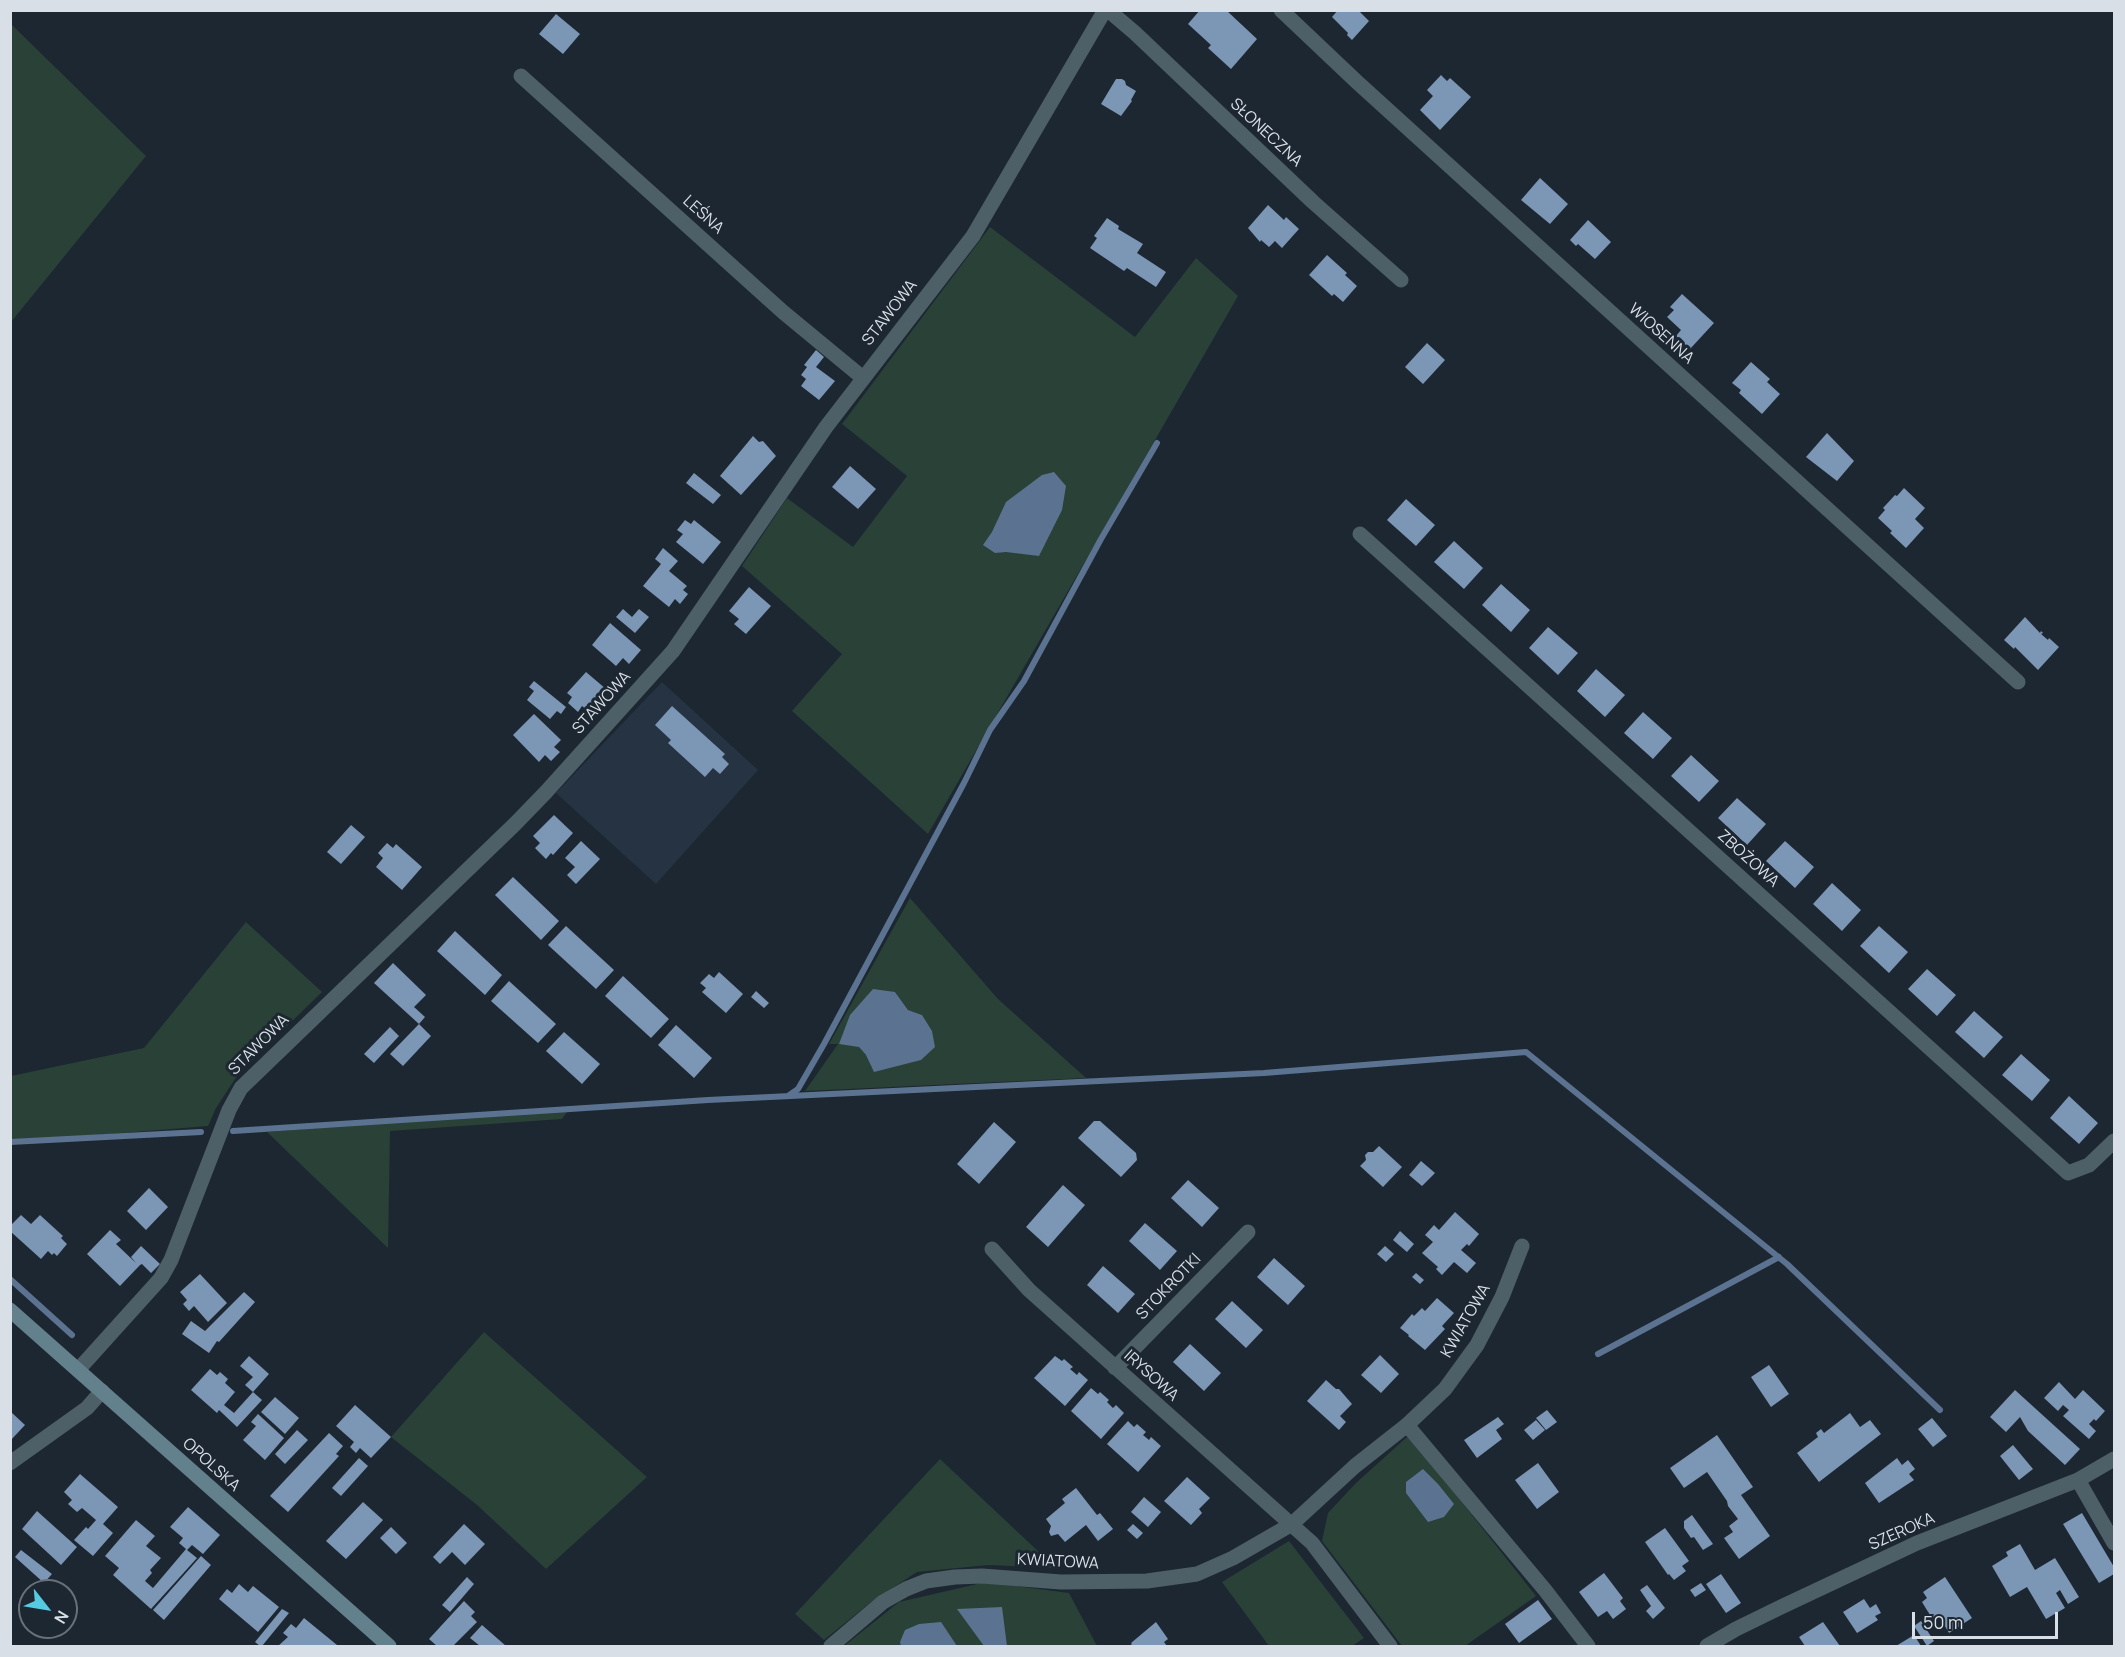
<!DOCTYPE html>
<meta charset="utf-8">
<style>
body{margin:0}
#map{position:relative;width:2125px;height:1657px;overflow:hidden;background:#1d2732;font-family:Manrope,sans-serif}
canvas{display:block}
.frame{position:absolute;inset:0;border:12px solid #d8dfe6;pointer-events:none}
.north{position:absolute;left:18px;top:1579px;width:60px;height:60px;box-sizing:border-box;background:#1d2732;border:2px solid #68717a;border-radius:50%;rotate:121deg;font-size:16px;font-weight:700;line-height:24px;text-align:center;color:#d8dfe6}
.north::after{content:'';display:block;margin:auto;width:21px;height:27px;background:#55cae0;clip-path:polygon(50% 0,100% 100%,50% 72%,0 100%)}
.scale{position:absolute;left:1912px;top:1612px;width:146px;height:27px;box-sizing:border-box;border:3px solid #d8dfe6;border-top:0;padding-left:8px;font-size:18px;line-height:21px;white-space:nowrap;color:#d8dfe6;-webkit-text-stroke:4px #1d2732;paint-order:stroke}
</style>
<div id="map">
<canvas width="2125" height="1657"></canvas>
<div class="frame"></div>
<div class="north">N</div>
<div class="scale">50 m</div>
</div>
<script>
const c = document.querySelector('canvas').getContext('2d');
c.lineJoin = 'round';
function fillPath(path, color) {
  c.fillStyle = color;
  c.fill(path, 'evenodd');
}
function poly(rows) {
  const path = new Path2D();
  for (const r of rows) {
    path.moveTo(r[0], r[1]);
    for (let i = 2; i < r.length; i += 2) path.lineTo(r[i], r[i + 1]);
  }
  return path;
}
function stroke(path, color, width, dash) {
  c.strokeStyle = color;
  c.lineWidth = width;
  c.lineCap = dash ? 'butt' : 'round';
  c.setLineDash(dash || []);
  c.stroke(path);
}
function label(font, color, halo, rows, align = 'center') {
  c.font = font + ' Manrope,sans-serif';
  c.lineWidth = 6;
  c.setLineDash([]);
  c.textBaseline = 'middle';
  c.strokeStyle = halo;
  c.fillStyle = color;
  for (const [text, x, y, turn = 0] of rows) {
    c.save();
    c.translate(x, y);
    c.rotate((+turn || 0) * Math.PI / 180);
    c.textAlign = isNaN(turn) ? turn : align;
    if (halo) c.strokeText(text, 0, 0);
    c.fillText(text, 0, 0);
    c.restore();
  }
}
fillPath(poly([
 [662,682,758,770,656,884,556,793]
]), '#253343');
fillPath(poly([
 [11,24,146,156,11,322],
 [990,227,1135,337,1196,258,1238,296,928,834,792,711,842,654,742,566,787,498,853,547,907,476,842,424],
 [910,898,998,999,1086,1078,805,1091,838,1044,829,1044],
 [895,992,908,1010,922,1015,866,1055,859,1047],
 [246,922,322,992,239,1073,216,1108,208,1126,11,1142,11,1076,144,1048],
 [569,1109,562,1119,390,1131,388,1248,267,1132],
 [484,1332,647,1477,546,1569,477,1505,391,1437],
 [1407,1437,1415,1443,1536,1596,1465,1646,1402,1646,1322,1541,1328,1513,1356,1483],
 [940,1459,1056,1568,988,1565,917,1572,871,1602,824,1640,795,1614],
 [1289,1541,1364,1638,1352,1646,1269,1646,1222,1582],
 [986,1582,1069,1593,1097,1646,844,1646,899,1602]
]), '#294136');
fillPath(poly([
 [1054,472,1066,486,1062,510,1039,556,1006,552,995,553,983,545,992,532,1006,502,1042,475],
 [873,989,895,992,908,1010,922,1015,932,1031,935,1047,921,1060,874,1072,866,1055,859,1047,839,1044,850,1015],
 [1423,1469,1438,1484,1454,1504,1444,1517,1428,1522,1406,1493,1406,1482],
 [1002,1607,1007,1646,984,1646,957,1609],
 [941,1622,957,1646,901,1646,900,1642,905,1630,919,1624]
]), '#5b7391');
stroke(poly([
 [788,1096,798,1089,824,1044,964,783,990,730,1024,681,1101,539,1157,443],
 [233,1131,708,1100,1264,1073,1526,1052,1787,1264,1940,1410],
 [10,1142,201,1132],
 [10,1279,72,1335],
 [1598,1354,1779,1257]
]), '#5b7391', 6);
fillPath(poly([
 [1200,10,1226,10,1257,39,1231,69,1208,48,1211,45,1188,24],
 [1338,10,1358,10,1369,21,1352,40,1347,35,1348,33,1332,17],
 [556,14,580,34,563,54,539,34],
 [1441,75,1447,81,1450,78,1471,97,1440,130,1420,110,1433,96,1427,90],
 [1116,79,1122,79,1125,81,1126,85,1136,91,1131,100,1132,101,1121,116,1101,104],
 [1540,178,1568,204,1550,224,1521,200],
 [1268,205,1284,220,1286,217,1299,229,1282,248,1275,241,1269,247,1261,240,1260,242,1248,228],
 [1107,218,1119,226,1118,229,1143,244,1137,253,1166,272,1156,287,1127,268,1124,271,1090,248,1097,238,1094,236],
 [1588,220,1611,242,1595,259,1578,244,1576,246,1570,240],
 [1327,255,1347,273,1345,275,1357,286,1343,302,1334,294,1332,296,1309,275],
 [1682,294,1714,323,1690,349,1676,336,1681,330,1667,317,1674,310,1670,307],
 [1427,343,1445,360,1423,384,1405,367],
 [816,350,824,357,816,367,835,381,819,400,801,386,806,379,801,375,807,367,804,365],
 [1751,362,1770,379,1767,382,1780,394,1762,414,1739,393,1741,390,1732,383],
 [1827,433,1854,461,1837,481,1806,457],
 [753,436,759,442,763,441,776,456,741,495,720,476],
 [850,466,876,489,858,509,832,487],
 [694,473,721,495,713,504,686,483],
 [1904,488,1925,508,1915,519,1924,528,1906,548,1890,533,1892,531,1878,518,1885,510,1883,508,1895,495,1897,496],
 [1406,499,1435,525,1416,546,1387,520],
 [685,520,691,524,694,520,721,542,703,564,676,542,683,534,677,530],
 [1454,541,1483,568,1464,589,1434,562],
 [663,548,678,561,669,571,687,586,683,590,688,594,680,604,675,599,669,607,643,586,661,564,655,559],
 [1501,584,1530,610,1511,632,1482,605],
 [749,587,771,606,746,634,734,624,739,619,729,611],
 [623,609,632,617,639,609,649,617,635,633,616,617],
 [2025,617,2040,633,2041,631,2043,633,2041,634,2048,640,2049,638,2059,647,2038,670,2015,647,2014,649,2004,640],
 [610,623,641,650,629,664,623,658,616,666,592,645],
 [1548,627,1578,653,1558,675,1529,648],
 [1596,669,1625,695,1605,717,1577,691],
 [586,672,606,689,587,710,582,706,578,712,568,703,572,697,567,693],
 [534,681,566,707,561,714,557,711,550,719,527,700,534,691,529,687],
 [672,706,725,754,722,757,729,764,720,774,713,768,705,777,668,743,671,740,655,725],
 [1643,712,1672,738,1653,759,1624,733],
 [534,714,561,740,554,747,560,752,551,761,545,755,539,762,513,735],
 [1691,755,1719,781,1699,802,1671,776],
 [1737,798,1766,824,1747,845,1718,818],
 [554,815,573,833,553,855,551,853,546,859,535,848,540,843,533,836],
 [351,825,365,837,341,864,327,852],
 [581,841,600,859,576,884,567,875,575,867,565,858],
 [1785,841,1814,867,1795,888,1766,861],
 [387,843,393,848,396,844,422,867,402,890,376,867,383,858,378,853],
 [513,877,559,921,541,940,495,895],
 [1832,883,1861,910,1842,931,1813,904],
 [566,926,614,970,596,989,548,945],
 [1879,926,1908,952,1889,973,1860,946],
 [455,931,502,975,485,995,437,951],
 [393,963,426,995,414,1007,425,1017,419,1024,374,983],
 [1927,969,1956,995,1937,1016,1908,989],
 [719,972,743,994,726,1013,702,992,706,988,700,983,709,974,714,978],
 [623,976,669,1019,651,1038,605,996],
 [509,981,556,1024,538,1043,491,1001],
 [756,991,769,1003,764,1008,751,997],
 [1974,1011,2003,1037,1984,1058,1955,1032],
 [419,1024,431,1036,403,1066,390,1054],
 [676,1025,712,1058,694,1078,658,1045],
 [390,1027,399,1036,374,1063,364,1054],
 [564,1032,600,1064,582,1084,546,1051],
 [2021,1054,2050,1080,2032,1101,2002,1075],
 [2069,1096,2098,1123,2079,1144,2050,1118],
 [1094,1121,1100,1121,1136,1153,1137,1160,1121,1177,1078,1138],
 [994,1122,1016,1142,979,1184,957,1164],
 [1379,1146,1402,1167,1383,1187,1360,1166,1366,1160,1365,1155,1368,1152,1373,1152],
 [1421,1161,1435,1173,1422,1186,1409,1175],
 [1188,1180,1219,1208,1202,1227,1171,1198],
 [1063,1185,1085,1205,1048,1247,1026,1227],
 [149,1188,168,1207,146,1230,127,1211],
 [1455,1212,1479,1234,1469,1246,1467,1244,1461,1250,1476,1263,1467,1273,1454,1262,1442,1275,1436,1269,1438,1267,1422,1253,1433,1242,1425,1235,1434,1225,1439,1230],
 [21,1215,31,1224,40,1215,63,1236,61,1238,67,1244,57,1256,54,1253,52,1255,48,1251,41,1259,10,1231,10,1226],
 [1145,1223,1177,1251,1160,1270,1129,1241],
 [110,1230,121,1240,116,1244,136,1263,131,1257,141,1246,160,1264,151,1273,142,1264,140,1265,120,1286,87,1254],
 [1400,1231,1414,1244,1407,1252,1393,1240],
 [1385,1246,1394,1254,1386,1262,1377,1254],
 [1274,1258,1305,1286,1288,1305,1257,1277],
 [1103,1266,1135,1294,1118,1313,1087,1285],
 [1416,1273,1424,1280,1420,1284,1412,1277],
 [200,1274,227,1303,208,1322,194,1306,189,1311,183,1304,187,1300,180,1292],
 [244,1292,255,1302,219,1342,217,1341,209,1353,182,1334,191,1321,205,1331],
 [1437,1298,1454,1313,1442,1326,1445,1329,1425,1350,1408,1336,1409,1335,1400,1328,1412,1314,1414,1316,1422,1308,1425,1311],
 [1232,1301,1263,1330,1246,1348,1215,1319],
 [1190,1344,1221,1373,1204,1391,1173,1362],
 [1380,1355,1399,1374,1381,1393,1361,1375],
 [249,1356,269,1374,253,1392,262,1400,237,1427,219,1410,217,1413,191,1390,210,1369,217,1375,220,1372,228,1379,225,1383,235,1392,224,1405,234,1413,253,1392,245,1385,253,1377,240,1366],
 [1055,1356,1062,1361,1064,1359,1073,1367,1070,1369,1077,1375,1079,1372,1088,1380,1065,1406,1034,1378],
 [1769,1365,1789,1394,1771,1407,1751,1377],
 [1326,1380,1336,1389,1339,1389,1352,1404,1340,1416,1346,1422,1339,1430,1307,1401],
 [2059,1382,2075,1399,2083,1390,2105,1411,2096,1421,2094,1419,2089,1424,2096,1431,2089,1439,2063,1416,2069,1410,2063,1405,2058,1411,2044,1398],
 [1091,1388,1098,1394,1100,1392,1109,1400,1107,1402,1113,1408,1116,1405,1124,1413,1101,1439,1071,1411],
 [2015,1390,2080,1449,2065,1465,2028,1431,2020,1417,2006,1432,1990,1417],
 [275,1397,299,1418,285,1434,261,1412],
 [355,1405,391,1437,371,1458,360,1448,356,1453,350,1447,354,1442,336,1426],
 [1547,1410,1557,1422,1546,1430,1536,1418],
 [10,1411,25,1425,10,1441],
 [1850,1413,1860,1427,1870,1420,1881,1434,1819,1482,1797,1453,1818,1437,1816,1433,1821,1429,1824,1433],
 [258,1414,284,1438,265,1460,243,1440,256,1426,251,1422],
 [1498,1417,1504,1424,1496,1430,1502,1439,1477,1458,1464,1440],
 [1932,1418,1947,1436,1933,1447,1918,1429],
 [1536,1420,1545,1430,1533,1440,1524,1430],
 [1128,1421,1134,1427,1137,1424,1146,1432,1143,1435,1149,1440,1151,1437,1161,1446,1138,1472,1107,1444],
 [297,1430,308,1440,285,1464,275,1454],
 [329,1433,343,1446,336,1454,339,1456,288,1512,270,1496],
 [1717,1435,1753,1487,1741,1495,1770,1536,1739,1559,1724,1538,1733,1532,1729,1526,1738,1519,1728,1506,1727,1501,1707,1472,1684,1488,1670,1468],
 [2013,1445,2033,1469,2019,1480,2000,1456],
 [359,1458,368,1466,341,1496,332,1488],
 [1897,1458,1902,1465,1908,1460,1915,1469,1909,1474,1914,1480,1879,1503,1865,1483],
 [1538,1463,1559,1492,1537,1509,1515,1480],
 [80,1474,118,1507,103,1524,113,1533,93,1556,74,1540,86,1527,88,1529,96,1520,82,1508,77,1512,68,1504,72,1500,64,1492],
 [1187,1477,1210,1498,1199,1509,1202,1513,1191,1525,1164,1501],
 [1076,1488,1097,1515,1100,1513,1113,1529,1098,1541,1086,1525,1065,1542,1058,1534,1051,1536,1049,1532,1051,1526,1046,1519,1065,1503,1062,1499],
 [1144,1497,1161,1512,1148,1527,1131,1512],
 [363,1502,383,1520,346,1559,326,1541],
 [188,1507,220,1535,203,1554,192,1545,187,1550,197,1558,151,1609,113,1575,119,1568,105,1556,136,1520,155,1536,146,1546,161,1558,150,1570,152,1573,145,1581,153,1588,186,1549,179,1543,183,1538,170,1527],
 [37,1511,77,1547,61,1565,22,1529],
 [2082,1513,2114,1567,2114,1574,2099,1583,2063,1524],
 [1692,1515,1713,1544,1703,1550,1694,1537,1691,1538,1684,1528,1684,1521],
 [464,1524,485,1544,465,1565,452,1552,440,1564,433,1557],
 [1133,1524,1143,1533,1137,1539,1127,1530],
 [391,1527,407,1543,396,1554,380,1538],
 [1665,1528,1689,1561,1682,1566,1686,1571,1674,1580,1669,1574,1668,1575,1645,1542],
 [2020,1544,2035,1570,2055,1558,2079,1597,2068,1604,2060,1590,2056,1593,2065,1608,2046,1619,2027,1587,2010,1597,1992,1566,2008,1556,2006,1552],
 [21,1550,52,1574,44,1583,15,1557],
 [201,1556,211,1565,164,1620,153,1610],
 [1604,1573,1623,1598,1620,1601,1626,1609,1613,1619,1607,1611,1598,1617,1579,1592],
 [1721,1574,1741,1603,1726,1613,1706,1584],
 [467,1577,474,1584,450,1612,442,1605],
 [1945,1577,1972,1618,1949,1633,1939,1616,1933,1620,1922,1602,1927,1598,1923,1592],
 [1701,1583,1706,1590,1695,1597,1690,1590],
 [239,1584,248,1592,253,1586,279,1607,258,1632,219,1599,227,1589,232,1593],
 [1647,1585,1665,1608,1653,1619,1646,1611,1651,1606,1640,1590],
 [1864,1599,1870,1608,1876,1604,1881,1613,1875,1616,1878,1620,1857,1633,1843,1612],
 [1538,1600,1552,1619,1519,1643,1505,1624],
 [464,1601,475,1612,471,1616,477,1622,453,1646,437,1646,429,1639],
 [282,1609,289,1613,262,1646,260,1646,255,1642],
 [304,1618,337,1645,335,1646,278,1646,288,1637,283,1633,291,1624,296,1628],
 [1921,1621,1934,1641,1927,1646,1914,1626],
 [1156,1622,1168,1639,1164,1642,1167,1646,1129,1646,1132,1644,1131,1643],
 [1823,1622,1840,1646,1805,1646,1799,1637],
 [482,1625,506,1646,480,1646,470,1638],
 [1914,1635,1921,1646,1896,1646]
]), '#7c96b5');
stroke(poly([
 [1108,10,1135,33,1313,202,1401,280],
 [1281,10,1357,82,2018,682],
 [521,76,783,312,863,378],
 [1360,534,2068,1173,2089,1165,2114,1141],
 [992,1249,1029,1290,1312,1543,1390,1646],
 [1115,1368,1248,1232],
 [78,1370,161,1278,171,1260,229,1110,241,1088,515,824,546,792,673,651,826,427,973,236,1105,10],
 [1407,1425,1545,1590,1588,1646],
 [10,1463,87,1408,102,1391],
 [2078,1480,2114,1543],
 [831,1646,883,1602,906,1589,926,1581,955,1577,982,1576,1061,1582,1147,1581,1197,1574,1233,1558,1292,1524,1355,1466,1407,1425,1445,1389,1477,1345,1502,1297,1522,1246],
 [1707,1646,1736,1629,1781,1607,1917,1543,2078,1480,2114,1459]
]), '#4e6067', 15);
stroke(poly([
 [10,1310,389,1646]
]), '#63818c', 15);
label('16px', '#d8dfe6', '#1d2732', [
 ["SŁONECZNA",1266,133,43],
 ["LEŚNA",703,215,42],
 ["STAWOWA",890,313,-52],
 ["WIOSENNA",1661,334,42],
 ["STAWOWA",602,703,-48],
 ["ZBOŻOWA",1748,859,42],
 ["STAWOWA",259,1045,-45],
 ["STOKROTKI",1169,1287,-46],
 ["KWIATOWA",1466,1321,-60],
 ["IRYSOWA",1151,1376,42],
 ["OPOLSKA",211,1465,42],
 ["SZEROKA",1902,1532,-24],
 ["KWIATOWA",1058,1562,3]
]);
</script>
